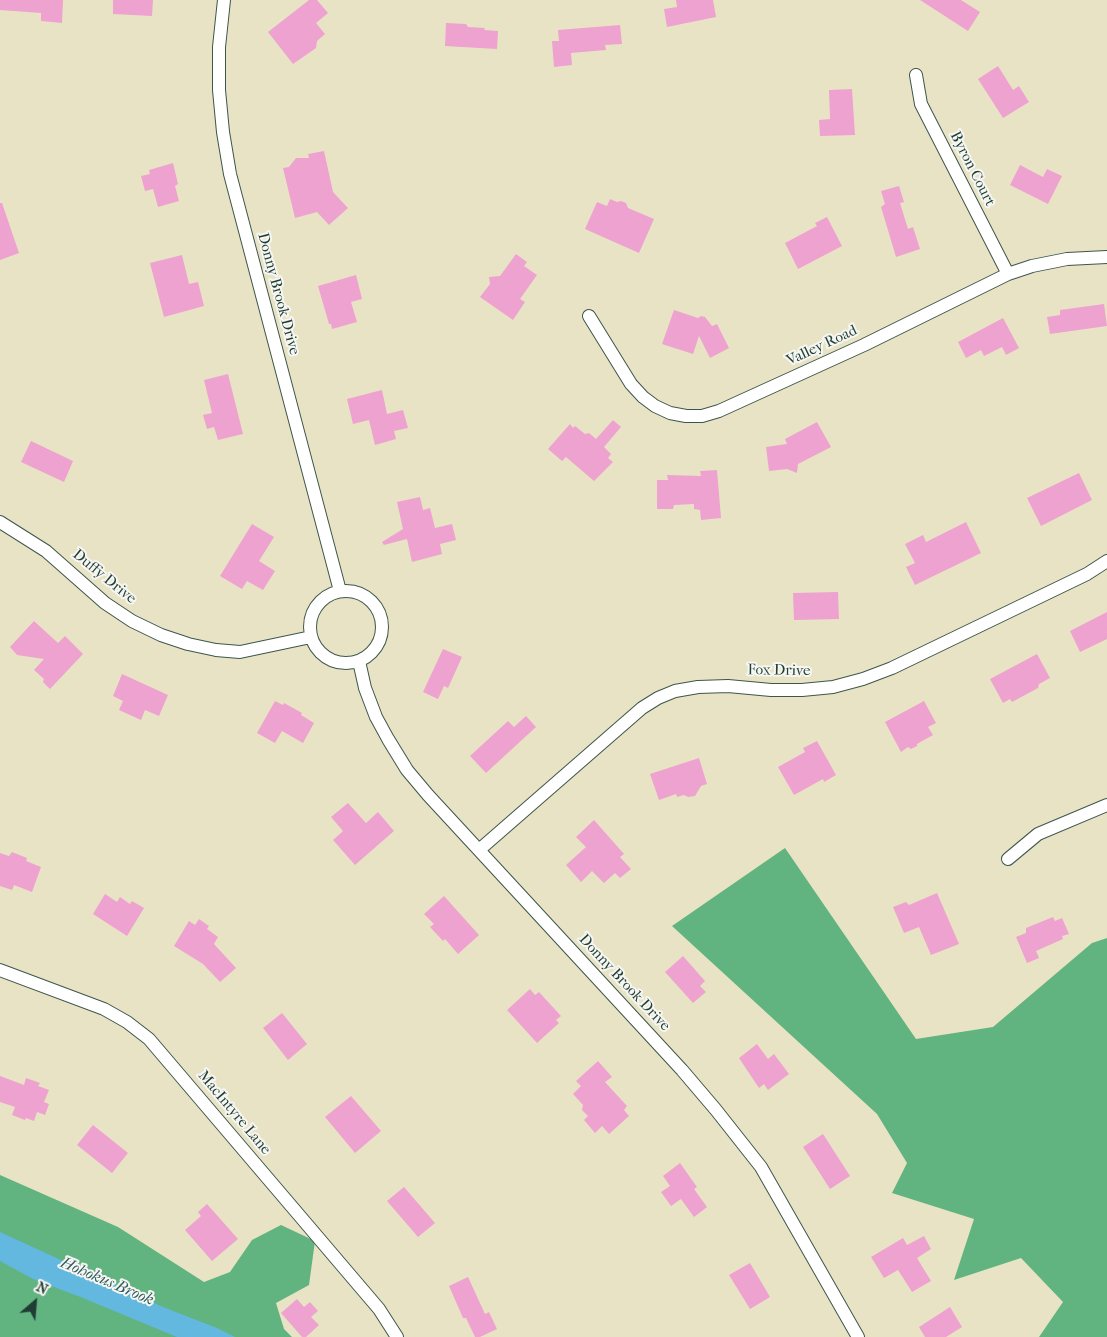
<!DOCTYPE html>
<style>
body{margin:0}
#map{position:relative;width:1107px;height:1337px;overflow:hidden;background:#e9e3c5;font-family:"IM FELL French Canon",serif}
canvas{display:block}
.north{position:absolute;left:10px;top:1277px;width:50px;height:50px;-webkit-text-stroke:4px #f6f6f2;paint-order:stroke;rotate:27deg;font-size:14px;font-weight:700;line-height:20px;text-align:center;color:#1f3d34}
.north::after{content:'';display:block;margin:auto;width:18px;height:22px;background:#1f3d34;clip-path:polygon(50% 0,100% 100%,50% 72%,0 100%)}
</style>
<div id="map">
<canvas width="1107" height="1337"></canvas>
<div class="north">N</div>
</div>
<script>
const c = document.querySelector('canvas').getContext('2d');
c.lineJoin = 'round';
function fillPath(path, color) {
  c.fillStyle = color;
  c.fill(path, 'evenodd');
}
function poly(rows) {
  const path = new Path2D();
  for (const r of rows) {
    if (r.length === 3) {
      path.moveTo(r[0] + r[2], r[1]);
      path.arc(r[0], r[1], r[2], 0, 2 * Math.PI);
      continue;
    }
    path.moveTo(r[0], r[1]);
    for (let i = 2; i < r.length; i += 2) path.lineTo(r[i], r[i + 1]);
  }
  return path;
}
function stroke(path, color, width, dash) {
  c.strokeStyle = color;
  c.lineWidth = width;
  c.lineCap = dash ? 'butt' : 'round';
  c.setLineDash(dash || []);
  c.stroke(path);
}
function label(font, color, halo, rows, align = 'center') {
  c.font = font + ' "IM FELL French Canon",serif';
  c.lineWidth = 4;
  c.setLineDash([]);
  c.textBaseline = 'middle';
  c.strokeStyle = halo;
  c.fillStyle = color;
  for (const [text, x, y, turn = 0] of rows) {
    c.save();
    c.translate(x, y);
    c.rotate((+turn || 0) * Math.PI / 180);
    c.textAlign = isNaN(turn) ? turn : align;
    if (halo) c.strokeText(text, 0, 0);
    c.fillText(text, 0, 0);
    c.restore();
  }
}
fillPath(poly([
 [785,848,916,1039,993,1027,1092,943,1107,938,1107,1337,1039,1337,1063,1302,1021,1258,954,1280,974,1219,892,1193,907,1163,877,1114,672,926],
 [0,1175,118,1227,204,1282,230,1272,252,1240,281,1225,315,1241,309,1285,276,1303,284,1329,292,1337,0,1337]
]), '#61b380');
fillPath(poly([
 [0,1232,163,1307,217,1328,235,1337,177,1337,83,1298,33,1279,0,1261]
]), '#63b8e0');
fillPath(poly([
 [0,0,63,0,62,23,41,21,41,13,0,10],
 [113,0,153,0,152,16,113,14],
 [309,0,317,0,328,13,316,23,325,34,317,41,316,48,293,64,268,32],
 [676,0,713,0,716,17,667,27,664,9,677,7],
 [920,0,961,0,980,12,968,31],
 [446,23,466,24,468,27,485,28,484,30,498,31,497,49,445,46],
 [620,25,622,44,605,45,606,50,571,53,572,65,554,67,552,41,559,41,558,30],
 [998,66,1013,90,1019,86,1029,102,1003,118,978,79],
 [852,89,855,135,820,136,819,120,830,119,829,90],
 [324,151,333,192,348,208,329,225,317,212,295,218,283,168,289,167,296,158,309,158,308,154],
 [173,163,178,184,175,186,179,201,158,207,153,189,145,191,141,176,150,174,149,170],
 [1020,165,1043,177,1047,169,1062,176,1048,204,1010,185],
 [899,186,904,202,900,203,908,229,913,227,920,249,896,257,881,207,885,204,881,191],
 [610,199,617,202,621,201,626,203,628,208,654,219,639,253,585,229,597,202,607,206],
 [0,203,2,203,19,253,0,260],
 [827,217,842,246,798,269,785,243,817,226,815,223],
 [516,254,527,262,524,266,537,275,520,299,525,302,513,320,480,297,490,284,489,277,500,276],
 [182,255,189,284,198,282,204,306,164,317,150,263],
 [356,275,362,299,351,302,357,322,332,329,331,324,329,324,318,286],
 [1104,304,1107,326,1050,334,1047,317,1060,315,1060,310],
 [674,310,698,318,701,316,705,317,712,326,717,324,729,348,710,358,699,336,693,354,662,344],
 [1003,318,1019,348,1006,355,1002,347,984,356,981,350,966,358,958,342],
 [228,374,243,434,218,440,214,427,207,429,203,415,212,413,204,380],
 [382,390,387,414,403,410,408,428,394,431,396,439,375,445,369,420,353,424,347,399],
 [613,420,621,427,604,447,611,454,608,458,613,462,594,481,566,457,562,461,548,449,570,424,573,428,575,426,585,434,589,433,596,439],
 [817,422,831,447,798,464,797,473,787,469,769,471,766,447,787,444,785,439],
 [31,441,73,461,64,482,21,462],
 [717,470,721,518,701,520,700,510,694,509,694,504,674,505,673,509,657,509,657,480,668,480,667,475,701,476,700,471],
 [1079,473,1092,500,1041,526,1027,498],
 [420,497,423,510,430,508,435,528,452,524,456,540,440,544,442,554,412,562,407,539,384,545,382,542,403,529,397,502],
 [966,522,981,553,915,585,906,567,915,563,905,544,923,535,926,542],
 [252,524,274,537,259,561,275,571,263,590,247,581,242,589,220,576],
 [838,592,839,619,794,620,793,593],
 [1107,612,1107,639,1080,652,1070,631],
 [34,621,58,643,65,636,83,654,50,689,43,682,44,679,34,670,44,659,17,655,10,647],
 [443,649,462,657,448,688,444,686,438,699,423,692],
 [1037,654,1050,678,1039,684,1038,688,1012,702,1010,699,1003,703,990,679],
 [122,674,168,695,159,716,145,710,141,720,119,710,123,701,113,696],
 [275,701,283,705,284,703,302,713,301,715,314,723,303,743,282,731,275,743,257,733],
 [924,701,936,723,928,727,933,735,917,744,917,746,911,749,908,747,901,752,885,722],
 [526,716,536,727,486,773,470,756,508,721,514,727],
 [817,741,836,775,824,782,823,779,794,795,778,767,805,752,803,748],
 [699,758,707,784,701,786,695,796,688,797,684,795,677,797,676,794,659,800,650,774],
 [348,803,366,823,378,812,394,831,355,865,333,840,343,831,331,817],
 [594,820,624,854,620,857,631,869,620,878,615,873,604,883,592,871,581,882,566,865,586,847,576,837],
 [12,852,27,858,26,861,41,867,32,892,14,885,12,890,0,886,0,853,9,856],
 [937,893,959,944,931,955,919,927,904,933,893,907,906,902,909,905],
 [105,894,117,902,120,897,130,904,132,901,144,908,127,936,93,914],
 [444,896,479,935,458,954,445,939,443,941,430,927,434,924,424,914],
 [1053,917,1055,921,1062,918,1069,934,1062,936,1063,939,1036,951,1039,958,1027,963,1016,937,1026,933,1026,928],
 [199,919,209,926,207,929,218,937,214,944,236,968,220,982,203,964,174,946,189,921,195,925],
 [683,956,705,981,700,986,706,992,693,1003,665,972],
 [530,989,535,995,539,992,561,1016,556,1020,559,1023,537,1043,507,1010],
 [282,1013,307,1044,288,1060,263,1028],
 [757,1044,768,1059,774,1054,789,1074,768,1090,764,1084,759,1088,739,1058],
 [598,1061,612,1077,605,1082,627,1106,624,1110,629,1116,609,1134,602,1126,595,1133,584,1120,588,1116,582,1110,583,1105,573,1094,581,1086,576,1081],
 [0,1076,24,1085,26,1078,40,1083,38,1086,49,1090,44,1102,49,1104,45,1115,37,1112,34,1121,26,1118,25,1120,12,1115,15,1107,0,1102],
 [351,1096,381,1131,355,1153,325,1117],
 [93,1125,128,1153,112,1173,77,1145],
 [823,1134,850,1176,830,1189,803,1147],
 [680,1163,697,1187,694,1189,707,1207,694,1217,681,1199,671,1206,661,1192,670,1186,663,1176],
 [404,1187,435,1223,418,1237,387,1201],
 [207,1204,238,1239,212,1261,185,1230,201,1216,198,1212],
 [924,1236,931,1249,917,1258,931,1281,912,1292,898,1270,884,1278,871,1257,903,1238,907,1245],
 [750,1263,770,1297,750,1309,729,1275],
 [468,1277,485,1314,489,1312,497,1329,480,1337,475,1337,466,1318,463,1318,449,1286],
 [297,1299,304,1307,310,1302,318,1311,311,1317,319,1325,306,1337,302,1337,281,1313],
 [950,1307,962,1327,946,1337,925,1337,919,1327]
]), '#eea2cf');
const minor = poly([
 [224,0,219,47,219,90,223,132,230,174,340,591],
 [916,75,921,104,1008,274],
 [589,316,631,384,643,397,655,406,670,413,686,416,702,416,719,411,864,345,1008,274,1032,266,1067,259,1107,257],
 [0,522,46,551,105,603,132,621,161,635,188,644,216,650,240,652,311,637],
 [346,627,36],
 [359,661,365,688,376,717,388,739,407,770,428,795,682,1070,716,1110,761,1167,858,1337],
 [479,850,642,708,658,698,675,691,698,687,728,686,771,690,802,690,833,687,863,679,892,668,1087,574,1107,561],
 [1008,859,1038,834,1107,805],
 [0,970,104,1009,127,1022,149,1039,379,1309,397,1337]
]);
stroke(minor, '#3d564a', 14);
stroke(minor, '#fff', 12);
label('15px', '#1f3d34', '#f6f6f2', [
 ["Byron Court",972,169,63],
 ["Donny Brook Drive",278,294,75],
 ["Valley Road",822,346,-25],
 ["Duffy Drive",104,577,39],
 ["Fox Drive",779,671,1],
 ["Donny Brook Drive",624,983,47],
 ["MacIntyre Lane",234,1113,50]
]);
label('italic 16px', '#305c5f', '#f6f6f2', [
 ["Hohokus Brook",107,1282,23]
]);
</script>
